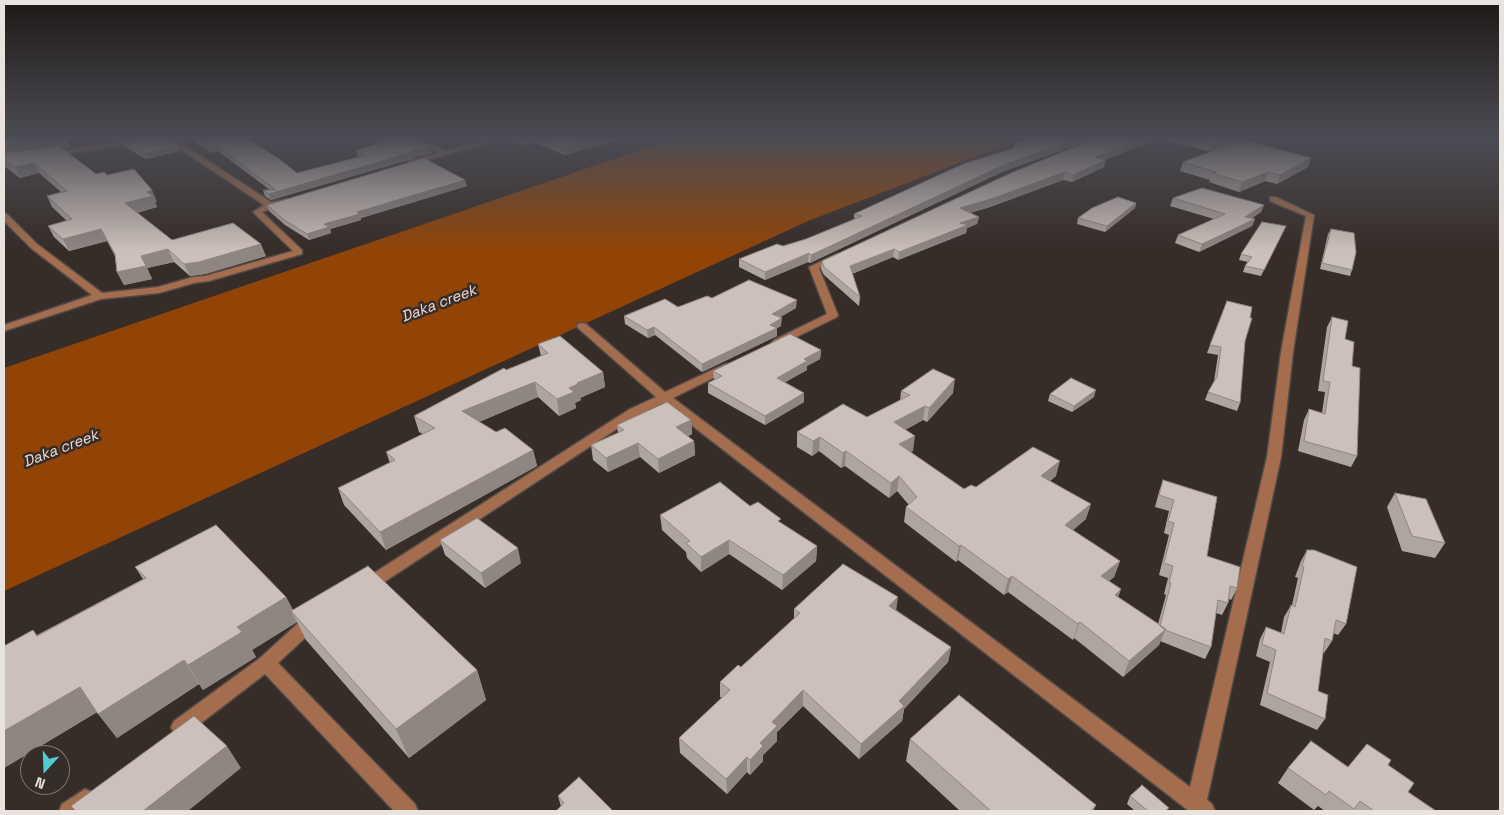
<!DOCTYPE html>
<style>
body{margin:0}
#map{position:relative;width:1504px;height:815px;overflow:hidden;background:#362d29;font-family:"Space Grotesk",sans-serif}
canvas{display:block}
.frame{position:absolute;inset:0;border:5px solid #e9e3e0;pointer-events:none}
.north{position:absolute;left:20px;top:745px;width:50px;height:50px;box-sizing:border-box;background:#362d29;border:1px solid #7e7672;border-radius:50%;rotate:200deg;font-size:14px;font-weight:700;line-height:20px;text-align:center;color:#e9e3e0}
.north::after{content:'';display:block;margin:auto;width:18px;height:22px;background:#51ccd3;clip-path:polygon(50% 0,100% 100%,50% 72%,0 100%)}
</style>
<div id="map">
<canvas width="1504" height="815"></canvas>
<div class="frame"></div>
<div class="north">N</div>
</div>
<script>
const c = document.querySelector('canvas').getContext('2d');
c.lineJoin = 'round';
function fillPath(path, color) {
  c.fillStyle = color;
  c.fill(path, 'evenodd');
}
function poly(rows) {
  const path = new Path2D();
  for (const r of rows) {
    path.moveTo(r[0], r[1]);
    for (let i = 2; i < r.length; i += 2) path.lineTo(r[i], r[i + 1]);
  }
  return path;
}
function stroke(path, color, width, dash) {
  c.strokeStyle = color;
  c.lineWidth = width;
  c.lineCap = dash ? 'butt' : 'round';
  c.setLineDash(dash || []);
  c.stroke(path);
}
function label(font, color, halo, rows, align = 'center') {
  c.font = font + ' "Space Grotesk",sans-serif';
  c.lineWidth = 5;
  c.setLineDash([]);
  c.textBaseline = 'middle';
  c.strokeStyle = halo;
  c.fillStyle = color;
  for (const [text, x, y, turn = 0] of rows) {
    c.save();
    c.translate(x, y);
    c.rotate((+turn || 0) * Math.PI / 180);
    c.textAlign = isNaN(turn) ? turn : align;
    if (halo) c.strokeText(text, 0, 0);
    c.fillText(text, 0, 0);
    c.restore();
  }
}
fillPath(poly([
 [678,137,1027,137,808,221,4,591,4,368]
]), '#924407');
const minor = poly([
 [150,137,172,137,271,202,287,199,287,203,262,212,302,250,302,254,209,281,194,283,159,293,101,299,4,331,4,325,92,295,31,248,4,221,4,213,7,214,37,244,102,293,158,287,193,277,205,276,293,251,253,212,264,205,165,139,50,156,46,154,50,152,150,137],
 [409,137,417,137,446,151,497,137,508,137,411,165,408,165,408,161,439,153,409,137],
 [1270,197,1276,197,1314,215,1293,352,1281,457,1207,800,1212,804,1215,811,1189,811,663,403,638,415,372,590,366,592,360,590,358,586,360,582,630,409,656,397,578,328,577,326,578,324,582,323,586,324,665,392,725,364,733,364,735,366,733,368,673,398,1190,787,1267,457,1281,352,1306,216,1270,201,1270,197],
 [837,254,842,257,840,259,819,268,838,315,837,317,782,344,774,344,772,342,774,340,827,314,809,267,837,254],
 [313,613,319,615,321,620,319,625,278,663,415,804,418,811,394,811,265,674,188,733,181,736,174,733,171,727,174,721,260,658,307,615,313,613],
 [85,789,92,792,95,799,92,806,85,811,59,811,62,804,85,789]
]);
stroke(minor, '#534a46', 3);
fillPath(minor, '#a36d4e');
fillPath(poly([
 [4,137,71,147,62,148,96,174,107,175,157,202,155,202,157,207,137,213,172,240,266,256,205,274,190,276,174,262,147,268,152,279,124,285,117,272,115,256,107,241,69,251,54,237,48,226,67,221,52,207,47,196,61,192,39,173,20,178,4,166],
 [107,137,140,137,114,141],
 [188,137,245,137,297,173,360,157,357,155,356,150,378,144,366,137,410,137,432,153,414,157,415,158,271,200,265,196,263,190,270,190,218,151,212,153],
 [507,137,628,137,565,155,533,142,522,145,507,139],
 [1098,137,1002,172,810,263,808,262,765,280,739,267,739,259,783,246,806,239,854,220,854,214,1013,148,1014,144],
 [1099,137,1256,137,1245,140,1311,158,1308,167,1277,184,1265,181,1239,192,1209,182,1210,180,1180,171,1183,162,1218,149,1209,151,1157,139,1104,160,1104,167,1072,182,1063,180,990,207,970,213,979,217,977,224,967,228,966,233,898,260,893,257,852,274,860,297,859,306,824,275,821,269,822,261],
 [122,142,178,146,180,151,146,159,125,147],
 [465,180,467,186,361,218,361,220,330,229,331,233,309,240,285,225,269,211,267,205],
 [1173,198,1264,205,1261,212,1252,218,1255,219,1252,226,1199,252,1175,243,1178,235,1214,219,1170,206],
 [1136,203,1135,208,1105,232,1077,224,1078,218],
 [1286,226,1261,276,1243,272,1245,266,1248,262,1239,260,1241,254],
 [1331,229,1352,270,1350,276,1320,269,1328,234],
 [712,298,796,308,780,317,781,326,777,328,777,336,702,372,655,335,648,338,625,324,624,316,678,307],
 [1227,301,1250,318,1245,341,1240,403,1237,411,1205,400,1208,392,1214,381,1218,355,1207,353],
 [1332,317,1345,339,1352,366,1357,456,1351,467,1298,451,1304,420,1309,409,1322,413,1325,392,1318,391,1327,327],
 [538,344,603,372,605,387,580,398,581,400,575,403,576,408,559,416,538,397,479,422,496,432,533,450,537,466,386,550,344,505,338,488,390,463,386,452,423,434,419,432,414,416,541,356],
 [821,350,820,359,807,366,807,370,785,382,804,402,765,425,708,393,708,383,714,380,713,371],
 [901,391,953,393,927,422,923,420,905,430,913,451,910,452,964,489,1056,476,1050,481,1086,519,1073,530,1120,561,1114,577,1109,581,1121,589,1118,597,1158,624,1166,595,1164,594,1168,578,1159,575,1169,535,1164,533,1169,511,1155,507,1159,492,1163,480,1207,556,1237,588,1231,600,1229,599,1228,603,1222,615,1216,613,1211,647,1205,659,1160,641,1159,645,1123,677,1074,638,1073,640,1008,592,1004,595,958,560,956,562,904,522,906,507,909,505,897,491,889,498,845,466,841,468,819,451,812,456,797,447,797,432,867,417,900,401],
 [1050,394,1094,397,1072,412,1048,401],
 [691,420,692,434,688,436,694,441,695,455,659,473,640,457,608,472,593,460,591,445,618,433,617,425],
 [1395,493,1445,543,1435,558,1402,551,1387,507],
 [750,506,781,523,817,546,816,561,782,590,729,554,701,572,687,558,686,552,662,530,660,515],
 [440,540,521,563,485,588,445,555],
 [1307,550,1346,624,1338,635,1333,633,1332,641,1324,653,1323,652,1318,691,1325,719,1317,730,1260,705,1270,662,1256,656,1260,639,1266,627,1281,633,1284,617,1291,605,1292,605,1298,578,1295,577,1301,561],
 [135,567,286,597,293,610,477,670,486,700,409,758,306,640,297,622,252,650,256,657,203,690,199,684,117,738,97,712,4,768,37,635,143,579],
 [794,609,896,610,951,647,948,662,904,709,902,721,859,759,803,706,777,732,777,741,763,755,763,761,750,775,747,772,727,794,680,753,679,738,722,698,720,697,720,682,741,667,794,619],
 [910,739,1096,805,1093,811,960,811,906,761],
 [1388,765,1408,792,1436,811,1325,811,1318,806,1314,810,1278,783,1288,768,1348,767],
 [558,796,613,811,561,807],
 [1130,796,1167,811,1135,811,1127,804]
]), '#afa5a0');
fillPath(poly([
 [66,137,71,147,4,157,4,146],
 [112,137,140,137,114,141],
 [529,137,533,137,533,142,522,145,521,139],
 [605,137,628,137,565,155,564,148],
 [1081,137,1098,137,1002,172,810,263,811,255,1004,165],
 [1148,137,1158,137,1157,139,1093,164,1095,157],
 [1237,137,1256,137,1209,151,1212,145],
 [216,145,218,151,212,153,210,147],
 [178,146,180,151,146,159,144,154],
 [431,147,432,153,414,157,415,158,271,200,269,194,411,151],
 [1311,158,1308,167,1277,184,1280,175],
 [1106,160,1104,167,1072,182,1073,175],
 [34,163,39,173,20,178,15,167],
 [1065,172,1063,180,990,207,959,216,960,208],
 [1268,172,1265,181,1239,192,1242,182],
 [465,180,467,186,361,218,361,220,330,229,331,233,309,240,307,234,324,224,357,212],
 [152,190,157,202,155,202,157,207,130,214,125,203,147,192],
 [1136,203,1135,208,1105,232,1107,226],
 [1264,205,1261,212,1242,225,1245,217],
 [979,217,977,224,967,228,966,233,898,260,899,252,960,223],
 [1255,219,1252,226,1199,252,1202,244],
 [101,229,107,241,69,251,63,239],
 [261,244,266,256,205,274,190,276,184,264],
 [168,249,174,262,147,268,152,279,124,285,117,272,141,256],
 [894,249,893,257,849,275,850,266],
 [809,253,808,262,765,280,765,272],
 [797,300,796,308,772,322,772,314],
 [782,318,781,326,777,328,777,336,702,372,702,364],
 [654,327,655,335,648,338,647,330],
 [821,350,820,359,807,366,807,370,777,387,777,378,804,359],
 [603,372,605,387,580,398,581,400,575,403,576,408,559,416,557,399,569,388,577,383],
 [955,379,953,393,927,422,929,408],
 [535,382,538,397,466,427,462,411],
 [1096,390,1094,397,1072,412,1074,406],
 [804,393,804,402,765,425,765,416],
 [925,406,923,420,892,437,894,422],
 [691,420,692,434,677,441,676,427],
 [915,436,913,451,897,459,899,444],
 [820,437,819,451,812,456,813,441],
 [694,441,695,455,659,473,658,459],
 [638,443,640,457,608,472,606,458],
 [533,450,537,466,386,550,380,532],
 [846,451,845,466,841,468,843,453],
 [1060,461,1056,476,1037,491,1041,476],
 [899,476,897,491,889,498,891,483],
 [1091,504,1086,519,1060,541,1065,525],
 [729,540,729,554,701,572,701,557],
 [961,545,958,560,956,562,959,546],
 [817,546,816,561,782,590,783,575],
 [518,548,521,563,485,588,481,573],
 [1120,561,1114,577,1095,591,1101,576],
 [1012,576,1008,592,1004,595,1008,579],
 [1121,589,1115,605,1115,595],
 [286,597,295,615,291,611,297,622,252,650,256,657,203,690,188,665,237,627],
 [898,597,896,612,889,606],
 [1080,622,1074,638,1073,640,1078,624],
 [1166,629,1159,645,1123,677,1129,661],
 [951,647,948,662,904,709,902,721,859,759,861,744,899,701],
 [184,660,199,684,117,738,98,714],
 [477,670,486,700,409,758,396,729],
 [80,687,99,711,4,768,4,731],
 [803,690,803,706,777,732,777,741,763,755,763,761,750,775,750,760,772,722],
 [227,746,241,768,188,811,143,811],
 [747,757,747,772,727,794,726,779]
]), '#8f8682');
const building = poly([
 [4,137,65,137,4,146,4,137],
 [158,137,162,137,178,146,144,154,122,142,158,137],
 [194,137,245,137,278,158,297,173,366,155,356,150,384,143,374,137,410,137,431,147,411,151,413,152,269,194,263,190,276,190,216,145,210,147,194,137],
 [515,137,529,137,521,139,515,137],
 [535,137,605,137,564,148,535,137],
 [1033,137,1081,137,1004,165,811,255,809,253,765,272,739,259,777,244,783,246,806,239,862,216,854,214,963,164,1021,146,1014,144,1033,137],
 [1099,137,1148,137,1095,157,1106,160,1073,175,1065,172,991,199,960,208,979,217,960,223,968,225,899,252,894,249,850,266,860,297,824,267,822,261,1011,173,1099,137],
 [1178,137,1237,137,1212,145,1178,137],
 [1242,140,1311,158,1280,175,1268,172,1242,182,1212,173,1216,172,1183,162,1242,140],
 [59,146,96,174,104,172,107,175,134,169,152,190,147,192,153,196,125,203,172,240,233,223,261,244,199,262,184,264,168,249,141,256,146,266,117,272,115,254,101,229,63,239,48,226,72,219,47,196,67,191,34,163,15,167,4,160,4,153,59,146],
 [424,158,465,180,357,212,360,214,324,224,329,227,307,234,283,219,267,205,424,158],
 [1202,188,1264,205,1245,217,1255,219,1202,244,1178,235,1225,214,1173,198,1202,188],
 [1118,197,1136,203,1107,226,1078,218,1092,208,1118,197],
 [1262,222,1286,226,1264,270,1245,266,1252,257,1241,254,1262,222],
 [1331,229,1354,233,1356,252,1352,270,1322,263,1331,229],
 [749,280,797,300,772,314,782,318,770,325,777,328,702,364,654,327,647,330,624,316,665,299,678,307,707,296,712,298,749,280],
 [1227,301,1252,307,1250,318,1252,318,1245,341,1240,403,1208,392,1217,377,1221,347,1210,345,1227,301],
 [1332,317,1348,321,1345,339,1354,342,1352,366,1360,368,1357,456,1304,441,1309,409,1325,414,1330,382,1323,381,1332,317],
 [790,334,821,350,804,359,807,361,777,378,804,393,765,416,708,383,722,376,713,371,790,334],
 [560,336,603,372,577,383,578,384,569,388,574,392,557,399,535,382,462,411,496,432,505,428,533,450,380,532,338,488,395,460,386,452,435,428,414,416,504,368,506,370,548,353,538,344,560,336],
 [933,369,955,379,929,408,925,406,894,422,915,436,899,444,964,489,971,485,976,487,1033,447,1060,461,1041,476,1091,504,1065,525,1120,561,1101,576,1121,589,1115,595,1166,629,1129,661,1080,622,1078,624,1012,576,1008,579,961,545,959,546,906,507,917,497,899,476,891,483,846,451,843,453,820,437,813,441,797,432,843,404,867,417,910,395,901,391,933,369],
 [1071,378,1096,390,1074,406,1050,394,1071,378],
 [667,402,691,420,676,427,694,441,658,459,638,443,606,458,591,445,624,430,617,425,667,402],
 [1163,480,1217,497,1207,556,1240,567,1237,588,1230,586,1228,603,1218,600,1211,647,1165,630,1160,626,1171,583,1169,583,1173,566,1164,563,1174,523,1168,521,1174,500,1159,495,1163,480],
 [720,482,750,506,758,502,781,519,778,521,817,546,783,575,729,540,701,557,686,543,690,541,660,515,720,482],
 [1395,493,1426,499,1445,543,1412,536,1395,493],
 [477,518,518,548,481,573,440,540,477,518],
 [216,525,286,597,237,627,242,632,188,665,184,660,98,714,80,687,4,731,4,646,33,630,37,636,146,578,135,567,216,525],
 [1307,550,1314,550,1357,567,1346,624,1336,620,1332,641,1325,638,1318,691,1328,695,1325,719,1267,693,1276,650,1262,644,1266,627,1284,634,1291,605,1295,607,1304,567,1302,566,1307,550],
 [843,564,898,597,889,606,951,647,899,701,904,706,861,744,803,690,772,722,777,726,760,743,763,746,750,760,747,757,726,779,679,738,730,690,720,682,738,665,741,667,800,613,794,609,843,564],
 [368,566,477,670,396,729,291,611,368,566],
 [959,695,1096,805,1091,811,991,811,910,739,959,695],
 [194,716,227,746,143,811,76,811,71,806,194,716],
 [1311,741,1348,767,1367,744,1391,760,1388,765,1414,783,1408,792,1436,811,1374,811,1360,801,1354,809,1329,791,1326,795,1288,768,1311,741],
 [579,777,613,811,556,811,564,803,558,796,579,777],
 [1142,785,1169,808,1165,811,1148,811,1130,796,1142,785]
]);
fillPath(building, '#ccc0ba');
stroke(building, '#8f8682', 1);
const sky = c.createLinearGradient(0, 0, 0, 251);
sky.addColorStop(0, '#1e1917');
sky.addColorStop(0.55, '#4c4c54');
sky.addColorStop(1, '#4c4c5400');
c.fillStyle = sky;
c.fillRect(0, 0, 1504, 251);
label('italic 15px', '#f1dace', '#362d29', [
 ["Daka creek",439,304,-21],
 ["Daka creek",61,449,-21]
]);
</script>
